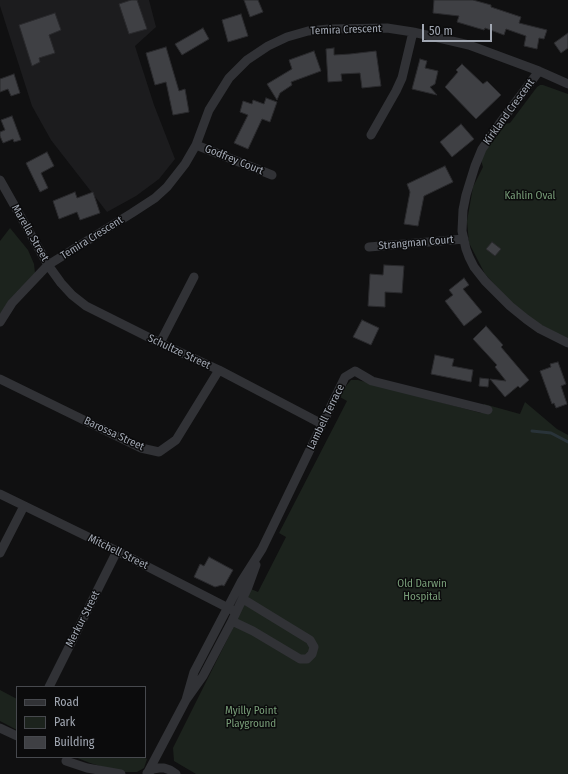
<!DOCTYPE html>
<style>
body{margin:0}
#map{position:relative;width:568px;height:774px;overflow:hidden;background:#101011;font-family:"Fira Sans Condensed",sans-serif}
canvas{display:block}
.legend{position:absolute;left:16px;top:686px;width:130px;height:72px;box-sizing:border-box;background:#0b0b0c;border:1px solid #47494e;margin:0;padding:5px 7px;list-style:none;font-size:12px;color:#a1a7b2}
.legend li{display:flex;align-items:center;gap:8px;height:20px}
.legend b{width:20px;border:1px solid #47494e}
.scale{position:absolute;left:422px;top:24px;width:70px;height:18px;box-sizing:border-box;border:2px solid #a1a7b2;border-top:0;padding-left:5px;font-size:12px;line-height:14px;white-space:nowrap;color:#a1a7b2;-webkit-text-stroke:3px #0b0b0c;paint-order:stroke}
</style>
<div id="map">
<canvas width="568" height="774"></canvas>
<ul class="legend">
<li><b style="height:5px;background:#313236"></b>Road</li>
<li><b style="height:11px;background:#1c231d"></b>Park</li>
<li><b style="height:11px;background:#3f4044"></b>Building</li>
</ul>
<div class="scale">50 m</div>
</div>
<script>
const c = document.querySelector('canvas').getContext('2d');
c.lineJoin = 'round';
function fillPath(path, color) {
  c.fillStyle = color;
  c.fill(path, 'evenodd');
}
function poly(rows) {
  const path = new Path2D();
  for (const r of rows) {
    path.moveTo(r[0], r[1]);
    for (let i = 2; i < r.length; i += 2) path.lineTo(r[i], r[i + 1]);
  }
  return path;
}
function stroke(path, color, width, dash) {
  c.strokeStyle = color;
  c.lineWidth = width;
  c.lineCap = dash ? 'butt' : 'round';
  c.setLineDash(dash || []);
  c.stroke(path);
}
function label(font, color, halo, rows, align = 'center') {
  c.font = font + ' "Fira Sans Condensed",sans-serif';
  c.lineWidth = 3;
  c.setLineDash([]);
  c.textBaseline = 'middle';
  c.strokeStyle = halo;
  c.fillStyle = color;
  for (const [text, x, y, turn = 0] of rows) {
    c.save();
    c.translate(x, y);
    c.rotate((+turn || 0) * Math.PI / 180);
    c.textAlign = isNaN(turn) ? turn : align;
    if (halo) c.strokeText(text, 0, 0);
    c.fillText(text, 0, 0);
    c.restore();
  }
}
fillPath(poly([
 [0,0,149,0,156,27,135,46,154,105,175,159,159,179,136,196,107,212,51,140,32,106,0,6]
]), '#1c1c1e');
fillPath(poly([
 [540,85,543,85,568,94,568,339,531,320,507,298,485,274,469,243,467,221,473,187,483,167,481,160,491,140,505,124,510,123,537,87],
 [10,228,28,250,34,264,35,273,9,300,0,314,0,241],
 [351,380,358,380,481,413,484,404,520,414,525,402,557,429,568,435,568,774,196,774,174,761,173,748,230,634,251,589,258,592,286,537,279,533,347,401,340,397,346,386],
 [0,690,17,699,17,730,0,721],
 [75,757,143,757,147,759,144,768,137,772,120,772,90,763]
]), '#1c231d');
stroke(poly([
 [532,431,551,433,568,442]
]), '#293339', 3);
const building = poly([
 [131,0,137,0,147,29,129,34,119,4,131,0],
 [244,0,258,0,263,12,250,17,244,0],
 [434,0,473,0,491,5,491,7,521,17,519,23,547,30,544,39,539,38,537,49,524,46,526,36,506,29,504,35,485,28,484,30,457,22,459,16,433,13,434,0],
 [55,13,61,30,49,35,55,53,39,58,40,62,32,66,19,25,55,13],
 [241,14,248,36,228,42,222,20,241,14],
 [203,28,209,39,182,55,175,44,203,28],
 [568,33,568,48,561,53,554,43,568,33],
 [166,47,179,91,185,89,189,112,173,115,166,82,155,85,146,53,166,47],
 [334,48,334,55,350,54,376,51,381,86,362,88,360,73,341,74,342,81,328,82,326,49,334,48],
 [314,51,321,71,291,82,292,85,280,93,277,100,267,84,292,69,289,60,314,51],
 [420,59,427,61,425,68,438,71,435,84,430,87,437,95,412,89,420,59],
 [462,64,483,84,487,81,501,95,476,119,445,87,458,72,456,70,462,64],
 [14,74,20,93,11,96,8,89,0,92,0,79,14,74],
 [266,98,277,102,270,122,262,119,248,149,234,143,248,115,240,112,243,101,252,104,253,100,264,104,266,98],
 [12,116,21,140,14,142,13,139,3,143,0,136,0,132,5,130,1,120,12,116],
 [461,124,474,139,452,157,440,142,461,124],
 [47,152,54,166,41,173,48,188,40,192,26,163,47,152],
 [445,166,453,182,424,196,418,226,404,224,410,192,407,184,445,166],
 [75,192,77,198,93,192,100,213,80,220,77,212,59,219,53,201,75,192],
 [492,242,501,249,495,256,486,249,492,242],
 [384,265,404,266,402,293,385,292,385,307,368,306,370,274,383,275,384,265],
 [464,278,469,285,463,289,482,312,464,326,445,301,453,295,449,290,464,278],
 [362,320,379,328,371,345,353,337,362,320],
 [486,326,503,345,501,347,529,380,520,388,518,386,505,397,490,379,506,381,495,367,497,365,473,339,486,326],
 [435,355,454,359,452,366,473,370,471,382,431,374,435,355],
 [558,362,566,384,561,386,567,404,556,408,554,403,552,404,540,371,551,367,550,364,558,362],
 [480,378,489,379,488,387,479,386,480,378],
 [209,557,233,570,224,586,222,585,215,587,194,577,200,564,204,566,209,557]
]);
fillPath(building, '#3f4044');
stroke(building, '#2a2a2d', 1);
stroke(poly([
 [539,71,500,123,482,149,475,166,466,195,463,210,462,231,466,249,469,257,474,267,485,281,510,306,526,319,540,329,568,343],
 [371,135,396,91,402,78,413,32],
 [196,145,272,175],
 [0,180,48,265,61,283,72,295,86,306,160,343,219,370,322,424],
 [369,247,464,239],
 [0,322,12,303,48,265,132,213,155,198,167,187,185,164,196,145,209,110,229,78,247,60,268,46,287,37,308,31,329,29,387,28,413,32,469,45,539,71,568,84],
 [160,343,194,277],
 [0,379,141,448,159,452,176,440,219,370],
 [0,494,117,551,236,612],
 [0,553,24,506],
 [232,621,253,631,300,659,307,659,312,654,314,647,310,640,243,599],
 [49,687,117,551],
 [186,700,194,672,241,582,262,549,345,377,355,371,372,381,488,410],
 [0,728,17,736],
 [66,761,87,768,121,774],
 [148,772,186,700,203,676,232,621,248,587,256,565],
 [147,773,153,769,159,768,164,768,170,770,176,774]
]), '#313236', 9);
label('11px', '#a1a7b2', '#0b0b0c', [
 ["Temira Crescent",346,30,-2],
 ["Kirkland Crescent",509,112,-54],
 ["Godfrey Court",234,160,22],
 ["Marella Street",30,233,60],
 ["Temira Crescent",92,238,-32],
 ["Strangman Court",416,243,-5],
 ["Schultze Street",179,352,25],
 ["Lambell Terrace",326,417,-64],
 ["Barossa Street",114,434,25],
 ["Mitchell Street",118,552,26],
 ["Merkur Street",83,619,-63]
]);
label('11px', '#789d78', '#0b0b0c', [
 ["Kahlin Oval",530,196],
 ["Old Darwin",422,584],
 ["Hospital",422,597],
 ["Myilly Point",251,711],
 ["Playground",251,724]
]);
</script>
